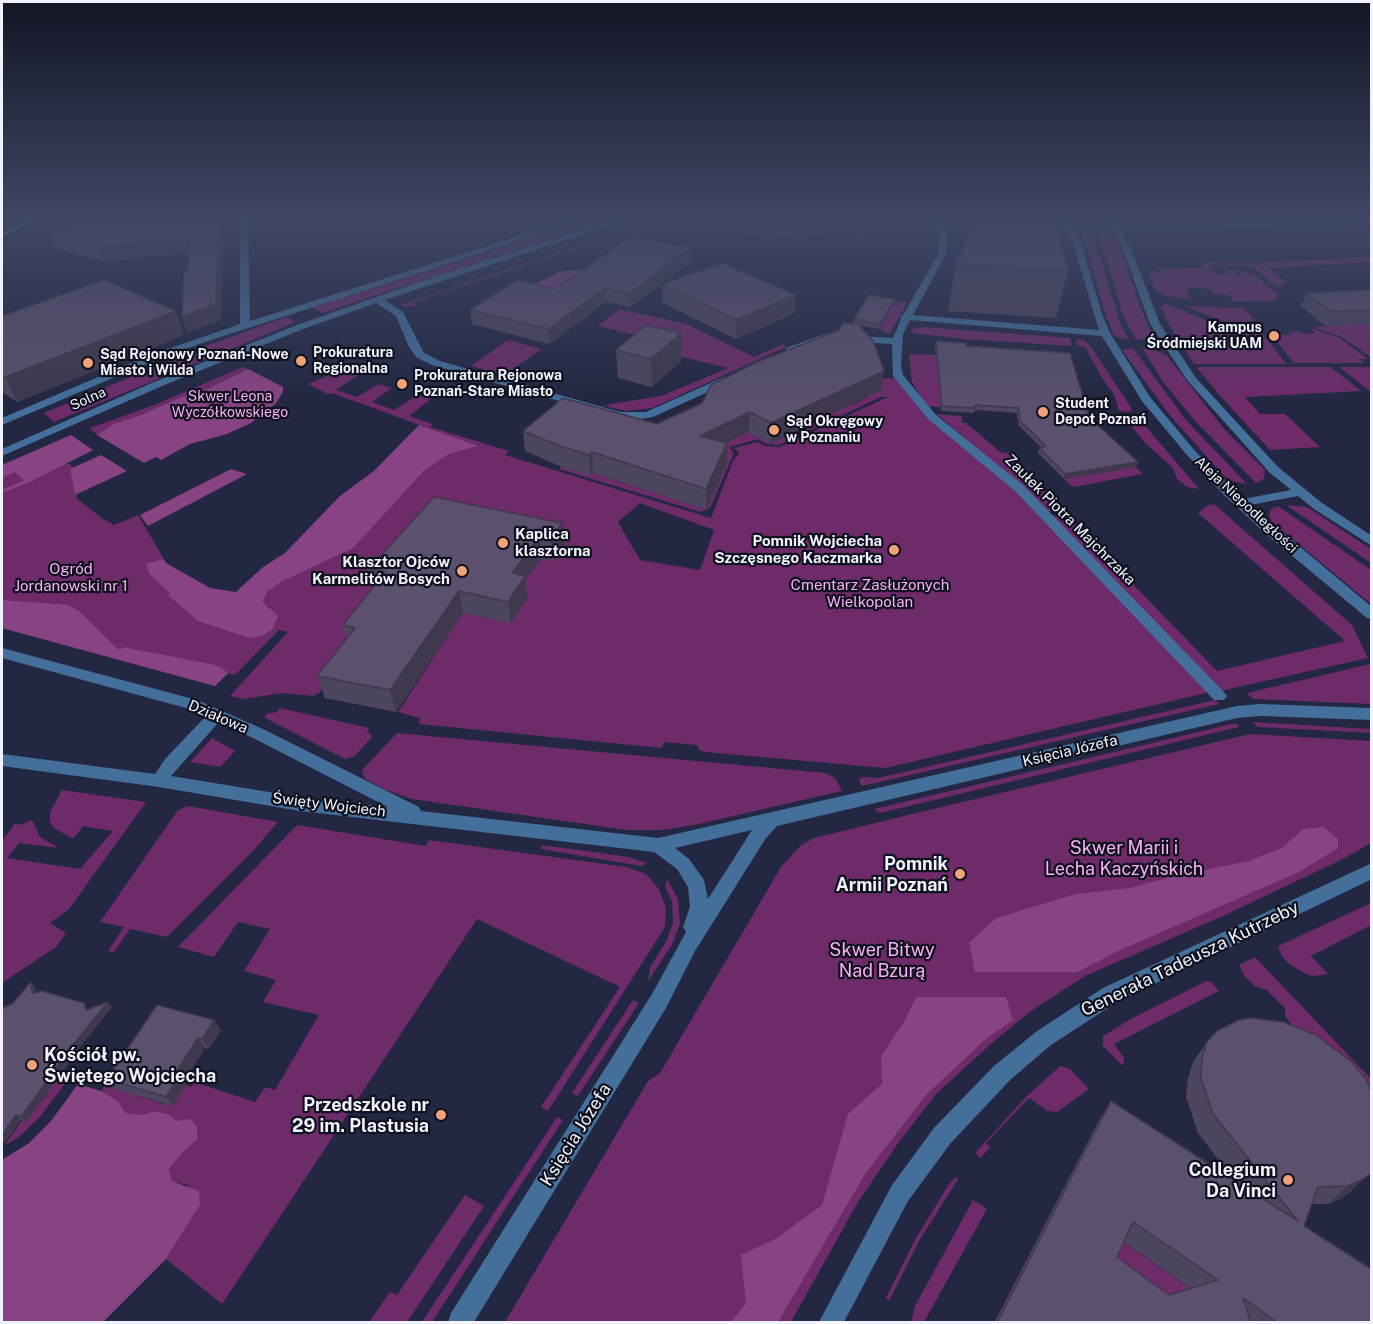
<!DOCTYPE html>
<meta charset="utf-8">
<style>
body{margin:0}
#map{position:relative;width:1373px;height:1324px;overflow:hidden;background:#232742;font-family:"Public Sans",sans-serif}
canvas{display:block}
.frame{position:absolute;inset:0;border:3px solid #f0f2fd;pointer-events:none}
</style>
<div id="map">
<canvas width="1373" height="1324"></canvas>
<div class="frame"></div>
</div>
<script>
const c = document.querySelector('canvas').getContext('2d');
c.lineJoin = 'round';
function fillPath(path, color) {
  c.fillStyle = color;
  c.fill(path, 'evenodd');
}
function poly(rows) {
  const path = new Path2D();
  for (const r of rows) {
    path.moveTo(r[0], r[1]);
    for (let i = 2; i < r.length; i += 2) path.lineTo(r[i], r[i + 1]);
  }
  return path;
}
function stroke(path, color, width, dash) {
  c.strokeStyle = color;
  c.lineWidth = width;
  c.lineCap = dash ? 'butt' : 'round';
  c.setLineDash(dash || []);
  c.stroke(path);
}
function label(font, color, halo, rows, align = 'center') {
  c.font = font + ' "Public Sans",sans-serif';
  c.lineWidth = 4.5;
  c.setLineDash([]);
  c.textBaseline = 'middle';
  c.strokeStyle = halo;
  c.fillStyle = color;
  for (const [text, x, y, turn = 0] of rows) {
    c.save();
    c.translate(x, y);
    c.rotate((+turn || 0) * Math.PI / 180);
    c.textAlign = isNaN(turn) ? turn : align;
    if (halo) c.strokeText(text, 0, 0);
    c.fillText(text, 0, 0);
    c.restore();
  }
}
fillPath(poly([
 [596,218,613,218,322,313,313,307],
 [678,218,757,218,755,221,833,232,841,236,842,239,848,240,894,218,920,218,924,220,926,229,889,223,849,244,840,241,839,236,835,232,783,238,704,228],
 [848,218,880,218,861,228,848,230,834,229,808,224,834,228],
 [1088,230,1100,256,1119,320,1129,340,1114,336,1102,304,1089,254,1079,231],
 [1095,231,1112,233,1118,243,1141,309,1152,334,1150,338,1136,340,1122,313,1110,270],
 [593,240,593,243,413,302,417,305,403,307,403,304],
 [1371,257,1371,262,1268,268,1286,282,1278,288,1252,266,1208,265,1215,274,1230,274,1227,269,1234,270,1236,275,1245,275,1237,270,1253,274,1278,294,1276,299,1269,301,1233,302,1230,295,1214,294,1211,289,1186,287,1189,298,1199,300,1166,296,1155,290,1149,272,1162,272,1155,267,1205,268,1201,262,1253,263],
 [896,301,907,303,890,333,882,332,883,329,879,329],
 [1167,304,1212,323,1242,332,1262,334,1287,364,1194,364,1169,325,1161,307],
 [1185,306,1241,308,1249,313,1258,328,1243,327,1219,320],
 [619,309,687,324,754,357,783,344,786,347,652,408,626,411,612,408,605,405,661,396,728,368,650,349,659,341,598,326],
 [286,317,296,322,54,422,44,413,195,350],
 [1371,323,1371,357,1340,336,1313,327],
 [923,327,1070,338,1072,346,964,339,911,333,913,329],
 [1310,328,1338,337,1368,359,1360,359,1364,363,1294,363,1271,334,1291,335,1289,332,1299,332,1297,329,1303,334,1315,333],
 [1076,339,1085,341,1091,347,1132,409,1130,412,1119,411,1114,394,1105,383,1085,347,1078,346],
 [508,340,541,349,505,375,471,366],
 [1133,348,1186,420,1247,484,1231,481,1223,475,1167,412,1123,351,1124,349],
 [1142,348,1160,352,1167,356,1224,429,1265,470,1264,479,1256,483,1195,421,1164,383],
 [912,354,936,355,941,407,926,406,912,382,909,355],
 [352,366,363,372,336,390,357,397,378,384,392,388,372,402,394,410,417,395,431,399,409,416,433,424,430,427,509,451,505,455,711,518,733,461,739,453,734,448,758,442,765,446,780,447,888,397,881,397,778,445,767,444,758,439,729,447,734,453,710,508,701,512,559,469,561,467,593,473,706,510,717,484,694,455,740,427,770,443,788,434,792,436,809,427,806,425,850,403,853,405,868,397,877,379,896,378,926,417,1014,489,1207,691,1206,693,885,768,705,752,699,750,697,745,664,742,662,748,419,724,420,718,398,712,466,608,355,648,320,692,313,696,282,693,244,699,230,696,288,632,279,630,235,675,228,673,215,686,2,628,2,470,69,464,74,467,70,469,77,499,103,519,114,525,138,515,185,595,271,608,263,602,267,592,283,581,352,548,424,471,449,454,477,446,332,393,328,394,308,384],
 [640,503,714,530,700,570,640,560,618,522],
 [243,367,248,369,201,392,181,397,138,416,113,424,97,435,90,428,154,405],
 [1200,367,1331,367,1361,391,1245,397,1260,414,1285,414,1320,447,1270,450,1222,398,1197,368],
 [1339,367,1369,367,1371,369,1371,392],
 [936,414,962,416,962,423,967,423,967,426,970,426,1000,452,1007,453,1013,459,1020,460,1018,462,1029,470,1029,472,1061,510,1048,512,1023,486],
 [1122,418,1143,423,1199,489,1187,487,1177,479,1173,468,1144,442,1129,423,1124,422],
 [1136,467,1143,474,1073,487,1064,479],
 [1210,504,1215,505,1352,625,1368,658,1220,691,1052,517,1065,514,1217,671,1345,641,1198,513],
 [1286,505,1307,507,1371,549,1371,563],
 [1278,506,1371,570,1371,604,1271,521,1269,515,1271,509],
 [1370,664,1371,704,1253,699,1247,693],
 [1215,700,1219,704,862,786,860,783,859,779,863,777,878,778],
 [280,708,369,728,367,732,371,734,372,737,355,756,345,759,265,718,266,714,277,712],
 [1253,722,1371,729,1371,733,1258,727],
 [1236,723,1239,727,880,813,874,809],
 [397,733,825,773,835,778,842,791,694,825,662,830,626,830,412,799,386,790,365,779,362,770],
 [1250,734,1371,741,1371,843,1341,860,1223,916,1085,976,1031,1011,993,1042,936,1094,899,1142,858,1202,791,1322,505,1322,648,1081,660,1073,781,867,801,845,814,838,912,814],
 [212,738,235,751,220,767,190,762],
 [62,790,146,802,69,909,50,923,66,933,56,947,2,983,2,841,15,823,20,825,32,820,40,837,59,848,19,843,7,858,80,869,113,831,83,826,73,839,54,828,50,822,50,812],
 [188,806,278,822,254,850,167,937,130,929,114,952,108,951,124,927,100,922,178,810],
 [297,825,426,846,429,840,627,867,646,874,659,889,666,908,665,927,548,1111,541,1107,620,987,477,919,222,1304,166,1259,200,1205,188,1185,172,1181,169,1169,183,1152,197,1140,168,1114,155,1111,140,1115,126,1113,118,1101,101,1091,126,1055,137,1096,173,1106,186,1085,191,1087,194,1082,255,1102,265,1087,275,1090,319,1015,263,1002,276,980,244,971,270,929,238,922,214,957,178,947],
 [542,845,629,857,647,863,641,866,541,849],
 [667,879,678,899,680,923,673,943,648,981,650,968,667,940,673,922,672,901,665,887],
 [1371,903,1371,925,1311,956,1328,974,1313,976,1304,973,1288,963,1282,956,1278,946],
 [1255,957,1371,1079,1371,1155,1285,1015,1285,1008,1267,990,1255,986,1245,977,1239,965],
 [1206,981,1211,982,1219,991,1114,1044,1124,1058,1123,1066,1103,1046,1103,1036,1131,1019],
 [633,1000,639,1003,616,1038,578,1096,572,1093],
 [1060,1066,1070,1069,1089,1089,1057,1112,1047,1111,1029,1098,986,1143,990,1147,981,1158,975,1153,1027,1096],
 [59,1078,67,1081,40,1117,21,1135,8,1144,6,1143,36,1101,41,1102,47,1094,43,1091,52,1080,56,1081],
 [557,1117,563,1120,432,1322,422,1322],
 [956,1177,958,1179,919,1241,889,1301,886,1298,916,1238,949,1184],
 [465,1195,484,1206,407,1322,369,1322,390,1292,397,1295],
 [973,1200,987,1209,924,1322,911,1322,915,1306],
 [1119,1239,1194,1291,1185,1311,1103,1274]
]), '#6d2b6a');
fillPath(poly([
 [607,266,556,302,530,287,558,272],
 [248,369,283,387,283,392,276,403,251,423,227,434,190,444,161,460,156,457,144,463,97,435,113,424,138,416,181,397,201,392],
 [419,425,478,446,449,454,424,471,353,548,283,581,267,592,263,602,278,616,273,629,262,636,249,638,198,621,168,595,170,593,150,575,146,564,163,559,166,563,210,588,236,592,263,567,285,553,340,496,374,471],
 [71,435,93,450,32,481,4,492,2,490,24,480,14,472,2,478,2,465],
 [101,455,127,471,75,495,70,469],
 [231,469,247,474,148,526,140,515],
 [2,600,68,605,80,612,119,650,124,647,133,649,211,664,221,667,228,673,215,686,2,628],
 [1324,827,1338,839,1338,848,1299,872,1118,951,1078,972,975,972,969,943,996,918,1076,894,1130,888,1171,877,1248,861,1282,848,1303,829],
 [916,997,1006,997,1013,1020,987,1038,926,1095,865,1174,778,1322,731,1322,746,1303,741,1255,775,1239,822,1205,848,1114,882,1084,881,1056,905,1020],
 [78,1084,101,1091,118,1101,126,1113,140,1115,155,1111,168,1114,177,1121,191,1119,197,1127,197,1140,183,1152,169,1169,172,1181,199,1191,200,1205,166,1259,103,1322,2,1322,2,1160,29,1143,51,1121]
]), '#884384');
fillPath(poly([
 [26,218,37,218,2,237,2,232,26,218],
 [240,218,248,218,250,321,576,218,590,218,205,342,153,361,2,425,2,418,145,357,240,324,240,218],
 [618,218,632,218,385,300,403,312,424,353,440,361,620,412,646,412,724,377,732,377,732,381,653,417,634,420,619,418,432,365,416,357,409,347,396,316,376,303,303,329,162,386,2,456,2,449,154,382,297,325,439,275,618,218],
 [932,218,940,218,947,235,946,254,913,315,1099,330,1072,240,1060,218,1068,218,1072,225,1109,225,1105,218,1113,218,1117,225,1205,225,1372,219,1372,223,1205,229,1120,229,1129,244,1160,324,1196,378,1278,467,1322,503,1372,536,1372,546,1314,509,1298,496,1250,505,1372,607,1372,619,1367,618,1267,535,1222,493,1187,455,1142,401,1102,336,910,320,903,334,901,365,903,375,936,415,1023,485,1224,692,1227,696,1224,700,1214,700,1015,491,928,419,893,376,892,344,826,340,794,352,786,352,786,348,825,334,893,338,901,319,900,317,904,314,938,254,939,235,932,218],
 [1074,229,1112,229,1121,244,1150,324,1187,380,1270,473,1291,490,1243,499,1195,451,1150,397,1110,333,1102,314,1080,240,1074,229],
 [2,648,197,700,263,729,419,807,421,811,658,838,1237,706,1260,704,1372,708,1372,720,1260,716,1237,718,777,826,766,838,695,951,666,1008,474,1322,448,1322,451,1313,652,994,686,932,683,927,690,907,688,887,677,869,654,852,300,811,159,787,2,766,2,754,155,774,165,759,205,717,186,708,2,658,2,648],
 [218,723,251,737,388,807,300,797,171,776,218,723],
 [752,830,708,899,704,880,689,859,675,848,752,830],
 [1372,863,1372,879,1117,1002,1051,1045,1010,1080,950,1144,908,1201,844,1322,819,1322,892,1185,934,1128,994,1066,1037,1031,1103,988,1372,863]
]), '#436f9a');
stroke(poly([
 [2,236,35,218]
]), '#c7cad8', 1.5);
fillPath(poly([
 [224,218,221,320,187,333,190,252,104,262,56,249,50,234],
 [801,218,848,218,841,226],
 [690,248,690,262,631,307,606,302,549,344,472,324,470,310,555,289],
 [956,264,1068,271,1056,318,948,311],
 [662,285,795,313,736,339,663,303],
 [1371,290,1371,324,1325,326,1301,306,1307,293],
 [895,299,894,304,879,329,858,325,881,390,770,444,749,432,726,443,727,464,706,510,593,473,591,476,562,467,525,451,523,431,657,424,702,403,839,330,853,324,854,319],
 [2,316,184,335,17,402,2,392],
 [681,333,681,361,652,387,618,378,616,350],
 [936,341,966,346,1089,417,1138,462,1136,467,1064,479,1038,453,1039,448,1041,447,1019,426,1017,413,975,410,974,413,941,411,935,346],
 [434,497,565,545,554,561,541,559,525,580,528,598,511,623,463,613,396,712,325,698,317,676,347,638,343,625,374,587,369,569],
 [31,982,35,988,36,993,88,1009,112,1007,77,1051,26,1122,21,1120,5,1142,2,1141,2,1010,13,1003],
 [214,1020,221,1030,209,1049,205,1048,184,1082,186,1085,173,1106,115,1089,107,1079],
 [1207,1042,1353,1190,1342,1198,1328,1204,1312,1204,1304,1226,1371,1323,994,1323,1099,1120,1111,1101,1234,1180,1198,1133,1186,1097,1188,1078,1193,1062],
 [1124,1242,1190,1288,1169,1295,1117,1257]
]), '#4e455e');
fillPath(poly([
 [219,218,224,218,221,320,187,333,182,317],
 [842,218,848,218,841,226],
 [191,237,196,252,104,262,98,247],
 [690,248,690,262,631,307,630,293],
 [605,288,606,302,549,344,548,329],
 [796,295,795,313,736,339,736,320],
 [895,299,894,304,879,329,880,324],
 [176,311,184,335,17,402,5,377],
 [681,333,681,361,652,387,651,359],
 [884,371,881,390,770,444,771,423],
 [750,412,749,432,699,456,700,436],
 [727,443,727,464,706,510,706,489],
 [592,452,593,473,591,476,589,455],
 [1138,462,1136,467,1064,479,1065,474],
 [562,523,565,545,554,561,551,540],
 [539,537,541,559,525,580,528,598,511,623,508,602,512,573],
 [459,591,463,613,396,712,390,690],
 [31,982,35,988,37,999,32,993],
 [108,1002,112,1007,77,1051,26,1122,21,1117,72,1046],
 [214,1020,221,1030,209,1049,202,1039],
 [198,1038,205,1048,184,1082,186,1085,173,1106,166,1097,175,1074],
 [16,1115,21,1120,5,1142,2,1139,2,1135],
 [1371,1173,1342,1198,1328,1204,1347,1186]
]), '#40384c');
const building = poly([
 [93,218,219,218,216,304,182,317,184,273,188,270,191,237,98,247,50,234,93,218],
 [978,218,1054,218,1068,271,956,264,978,218],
 [631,237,690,248,630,293,605,288,548,329,470,310,517,280,555,289,631,237],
 [722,263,796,295,736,320,662,285,722,263],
 [104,280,176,311,5,377,2,375,2,316,104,280],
 [1371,290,1371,310,1331,312,1307,293,1371,290],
 [869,295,895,299,880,324,854,319,869,295],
 [843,323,858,324,873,341,884,371,771,423,750,412,700,436,727,443,706,489,592,452,589,455,560,446,523,431,563,398,657,424,702,403,711,385,755,363,839,330,843,323],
 [646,325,681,333,651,359,616,350,646,325],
 [936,341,966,343,966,346,1070,353,1089,417,1138,462,1065,474,1039,448,1046,446,1020,421,1019,408,975,405,975,408,942,406,936,341],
 [434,497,562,523,551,540,539,537,512,573,525,576,508,602,459,591,390,690,317,676,355,628,343,625,385,572,369,569,434,497],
 [31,982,32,993,42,991,84,1003,86,1010,108,1002,72,1046,21,1117,16,1115,2,1135,2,1010,5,1007,13,1003,31,982],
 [157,1005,214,1020,202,1039,198,1038,175,1074,179,1075,166,1097,107,1079,157,1005],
 [1251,1018,1283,1022,1314,1034,1351,1061,1366,1079,1371,1091,1371,1173,1362,1180,1347,1186,1318,1187,1304,1226,1371,1269,1371,1323,1278,1323,1243,1298,1251,1323,997,1323,1111,1101,1298,1221,1213,1114,1201,1078,1202,1058,1207,1042,1217,1031,1239,1020,1251,1018],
 [1133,1222,1218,1280,1169,1295,1117,1257,1133,1222]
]);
fillPath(building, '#5b506d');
stroke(building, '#40384c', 1.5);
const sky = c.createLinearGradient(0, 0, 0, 404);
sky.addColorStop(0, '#131524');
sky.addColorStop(0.54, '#3f4765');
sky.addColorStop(1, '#3f476500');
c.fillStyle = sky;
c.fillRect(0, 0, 1373, 404);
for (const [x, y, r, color] of [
 [1274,336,6,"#f0a378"],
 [301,361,6,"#f0a378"],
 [88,363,6,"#f0a378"],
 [402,384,6,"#f0a378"],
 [1043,412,6,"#f0a378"],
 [774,430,6,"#f0a378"],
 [503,543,6,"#f0a378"],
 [894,550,6,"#f0a378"],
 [462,571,6,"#f0a378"],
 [960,874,6,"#f0a378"],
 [32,1065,6,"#f0a378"],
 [441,1115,6,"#f0a378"],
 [1288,1180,6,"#f0a378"]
]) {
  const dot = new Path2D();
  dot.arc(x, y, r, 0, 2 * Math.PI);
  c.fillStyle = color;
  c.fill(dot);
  stroke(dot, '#0f111d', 2);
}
label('bold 14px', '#f0f2fd', '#0f111d', [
 ["Kampus",1262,328,"right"],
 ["Śródmiejski UAM",1262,344,"right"],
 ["Prokuratura",313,353],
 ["Regionalna",313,369],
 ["Sąd Rejonowy Poznań-Nowe",100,355],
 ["Miasto i Wilda",100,371],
 ["Prokuratura Rejonowa",414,376],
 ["Poznań-Stare Miasto",414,392],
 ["Student",1055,404],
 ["Depot Poznań",1055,420],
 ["Sąd Okręgowy",786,422],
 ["w Poznaniu",786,438]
], 'left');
label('14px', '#fbaff5', '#0f111d', [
 ["Skwer Leona",230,397],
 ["Wyczółkowskiego",230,413]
]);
label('14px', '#f0f2fd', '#0f111d', [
 ["Solna",88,399,-24],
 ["Aleja Niepodległości",1246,505,43]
]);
label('15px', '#f0f2fd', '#0f111d', [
 ["Zaułek Piotra Majchrzaka",1070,520,45],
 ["Działowa",218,717,23],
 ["Księcia Józefa",1070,751,-13],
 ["Święty Wojciech",329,805,7]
]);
label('bold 15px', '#f0f2fd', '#0f111d', [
 ["Kaplica",515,534,"left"],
 ["klasztorna",515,551,"left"],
 ["Pomnik Wojciecha",882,541],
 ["Szczęsnego Kaczmarka",882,558],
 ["Klasztor Ojców",450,562],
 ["Karmelitów Bosych",450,579]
], 'right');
label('15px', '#fbaff5', '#0f111d', [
 ["Ogród",71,569],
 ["Jordanowski nr 1",71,586],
 ["Cmentarz Zasłużonych",870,585],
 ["Wielkopolan",870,602]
]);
label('18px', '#fbaff5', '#0f111d', [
 ["Skwer Marii i",1124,848],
 ["Lecha Kaczyńskich",1124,869],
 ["Skwer Bitwy",882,950],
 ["Nad Bzurą",882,971]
]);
label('bold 18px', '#f0f2fd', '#0f111d', [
 ["Pomnik",948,864],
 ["Armii Poznań",948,885],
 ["Kościół pw.",44,1055,"left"],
 ["Świętego Wojciecha",44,1076,"left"],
 ["Przedszkole nr",429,1105],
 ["29 im. Plastusia",429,1126],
 ["Collegium",1276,1170],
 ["Da Vinci",1276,1191]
], 'right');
label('18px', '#f0f2fd', '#0f111d', [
 ["Generała Tadeusza Kutrzeby",1190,959,-26],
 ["Księcia Józefa",576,1135,-58]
]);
</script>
